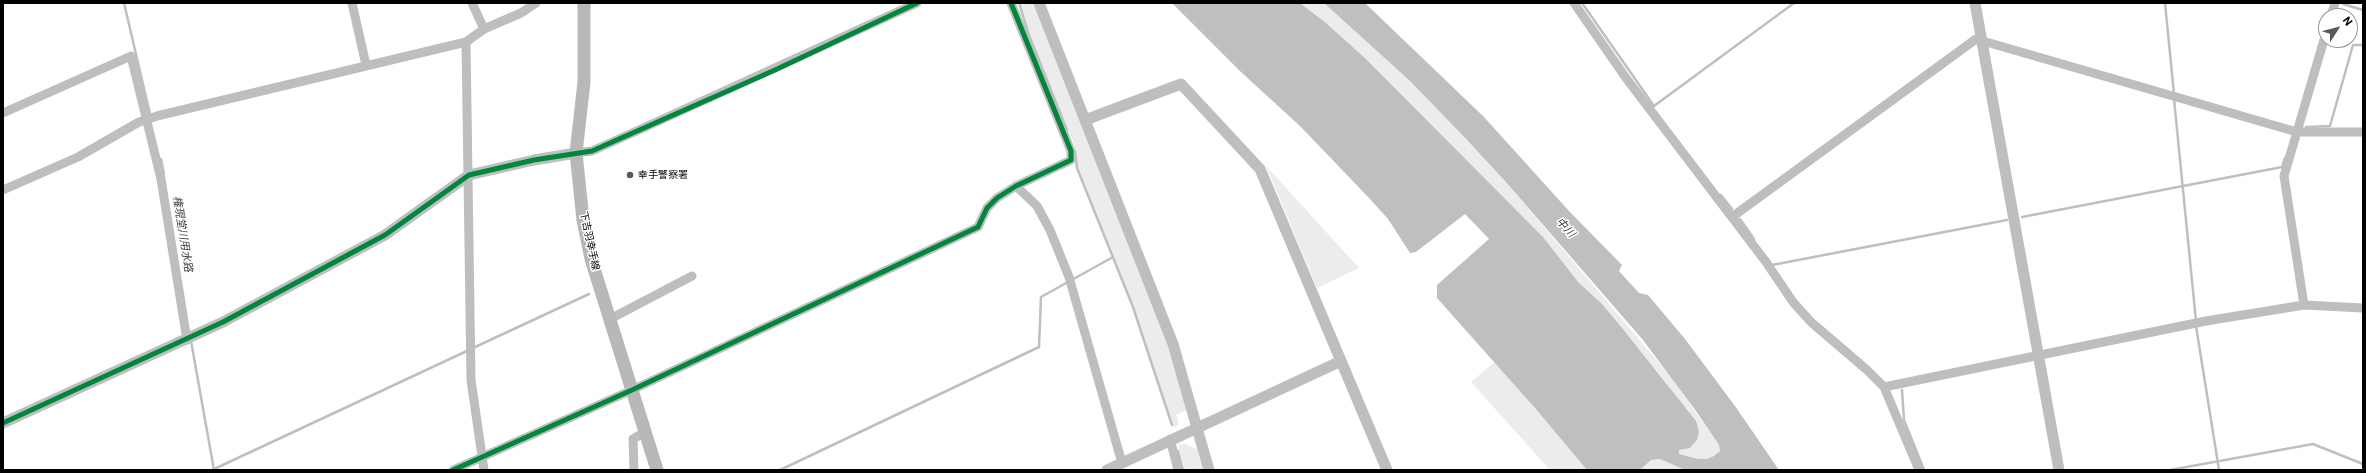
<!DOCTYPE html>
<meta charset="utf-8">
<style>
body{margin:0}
#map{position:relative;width:2366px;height:473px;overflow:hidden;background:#fff;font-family:Roboto,sans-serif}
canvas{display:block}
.frame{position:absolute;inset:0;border:4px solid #000;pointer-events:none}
.north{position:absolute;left:2318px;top:8px;width:40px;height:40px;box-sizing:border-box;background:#fff;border:1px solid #999;border-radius:50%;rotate:54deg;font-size:11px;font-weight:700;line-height:16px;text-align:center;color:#000}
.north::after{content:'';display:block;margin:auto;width:14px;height:18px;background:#595959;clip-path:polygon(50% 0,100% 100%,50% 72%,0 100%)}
</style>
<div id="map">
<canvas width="2366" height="473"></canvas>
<div class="frame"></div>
<div class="north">N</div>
</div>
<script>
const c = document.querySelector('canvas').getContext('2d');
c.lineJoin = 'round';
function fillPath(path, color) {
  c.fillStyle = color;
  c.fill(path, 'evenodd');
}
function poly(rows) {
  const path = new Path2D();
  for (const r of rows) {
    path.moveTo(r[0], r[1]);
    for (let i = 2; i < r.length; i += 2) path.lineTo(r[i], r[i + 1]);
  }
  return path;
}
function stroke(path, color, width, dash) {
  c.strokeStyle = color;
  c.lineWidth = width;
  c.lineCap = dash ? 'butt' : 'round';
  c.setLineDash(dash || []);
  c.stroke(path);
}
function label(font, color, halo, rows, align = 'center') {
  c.font = font + ' Roboto,"Noto Sans JP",sans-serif';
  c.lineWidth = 3;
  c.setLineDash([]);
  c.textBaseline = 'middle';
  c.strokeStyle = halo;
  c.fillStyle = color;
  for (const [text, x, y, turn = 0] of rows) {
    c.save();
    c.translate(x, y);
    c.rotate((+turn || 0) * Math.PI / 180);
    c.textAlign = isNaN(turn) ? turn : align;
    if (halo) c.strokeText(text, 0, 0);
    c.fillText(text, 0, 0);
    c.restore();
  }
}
fillPath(poly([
 [1020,3,1035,3,1170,348,1187,410,1176,415,1179,424,1174,428,1136,312,1078,167,1076,149,1033,42],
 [1300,3,1324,3,1410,81,1505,181,1670,376,1719,445,1720,451,1714,456,1707,459,1698,459,1679,454,1679,450,1690,448,1697,440,1689,411,1680,403,1665,381,1623,329,1601,303,1579,283,1543,237,1366,59,1326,23],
 [1266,166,1359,268,1317,288],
 [1495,362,1535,408,1587,470,1550,470,1471,382],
 [1185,444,1197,449,1203,470,1185,470,1178,445],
 [1660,459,1680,468,1685,470,1640,470,1651,460]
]), '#ececec');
fillPath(poly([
 [1172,3,1300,3,1326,23,1366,59,1543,237,1579,283,1601,303,1623,329,1696,421,1699,432,1697,440,1690,448,1679,450,1679,454,1698,459,1707,459,1714,456,1720,451,1719,445,1696,411,1643,340,1505,181,1464,137,1410,81,1324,3,1365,3,1484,117,1569,211,1622,265,1619,271,1639,293,1648,295,1685,339,1735,406,1779,470,1685,470,1660,459,1651,460,1640,470,1587,470,1535,408,1437,298,1437,285,1489,239,1465,214,1416,252,1410,253,1388,219,1369,198,1301,127,1241,72]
]), '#bfbfbf');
stroke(poly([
 [124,3,150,114],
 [1019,3,1029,35,1067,130],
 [1582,3,1654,106,1794,3],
 [2165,3,2174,94],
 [2343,4,2363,10],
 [2174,99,2196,321],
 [2306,127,2330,126,2353,45,2363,45],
 [1075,151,1077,168,1133,307,1172,425],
 [161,159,164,174],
 [1721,195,1732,209],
 [2022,217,2282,167,2285,158],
 [1740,219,1754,239],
 [1772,265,2007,220],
 [2196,326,2219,470],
 [191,341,214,470],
 [473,348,589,294],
 [1902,390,1904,420,1924,470],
 [1178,451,1183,470],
 [212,470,469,350],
 [780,470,1039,347,1041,297,1113,257],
 [2170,470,2313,444,2363,464]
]), '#bfbfbf', 2.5);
stroke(poly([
 [352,3,366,65],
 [472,3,484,29],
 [1574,3,1626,78,1766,262,1793,302,1811,322,1867,370,1884,387,1919,470],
 [2331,16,2335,3],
 [466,42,471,380,484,470],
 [3,113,131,56,161,179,187,340],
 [576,153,592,151,641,129,917,3],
 [1016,186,1037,206,1050,230,1069,277,1122,463],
 [3,190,78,157,139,122,157,116,466,42,484,29,521,13,536,3],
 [1732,217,1976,39,2297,132,2363,132],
 [2304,305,2284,176,2326,33],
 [610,319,692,276],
 [1884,387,2206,321,2304,305,2363,308],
 [1170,439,1178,470],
 [453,470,632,390,978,227,987,208,997,198,1016,186,1071,160,1071,151,1011,3],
 [634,470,633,439,645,432]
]), '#bebebe', 9);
stroke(poly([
 [1039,3,1173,344,1209,470],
 [1975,3,2059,470],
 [1085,120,1181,84,1260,169,1387,470],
 [3,423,223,322,385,235,469,175,534,160,576,153],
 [1107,470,1341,361]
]), '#bebebe', 11);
stroke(poly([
 [584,3,584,82,576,153,583,220,591,259,657,470]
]), '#b8b8b8', 13);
stroke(poly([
 [3,423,223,322,385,235,469,175,534,160,592,151,775,70,917,3],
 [453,470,632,390,978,227,987,208,997,198,1016,186,1071,160,1071,151,1011,3]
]), '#00873e', 5);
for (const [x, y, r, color] of [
 [630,175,4,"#595959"]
]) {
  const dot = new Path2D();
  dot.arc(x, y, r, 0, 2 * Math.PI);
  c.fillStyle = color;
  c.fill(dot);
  stroke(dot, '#fff', 1.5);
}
label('10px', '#000', '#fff', [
 ["幸手警察署",638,175]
], 'left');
label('10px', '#000', '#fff', [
 ["下吉羽幸手線",589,241,78]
]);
label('italic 11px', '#444', '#fff', [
 ["中川",1565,228,47],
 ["権現堂川用水路",182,234,81]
]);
</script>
